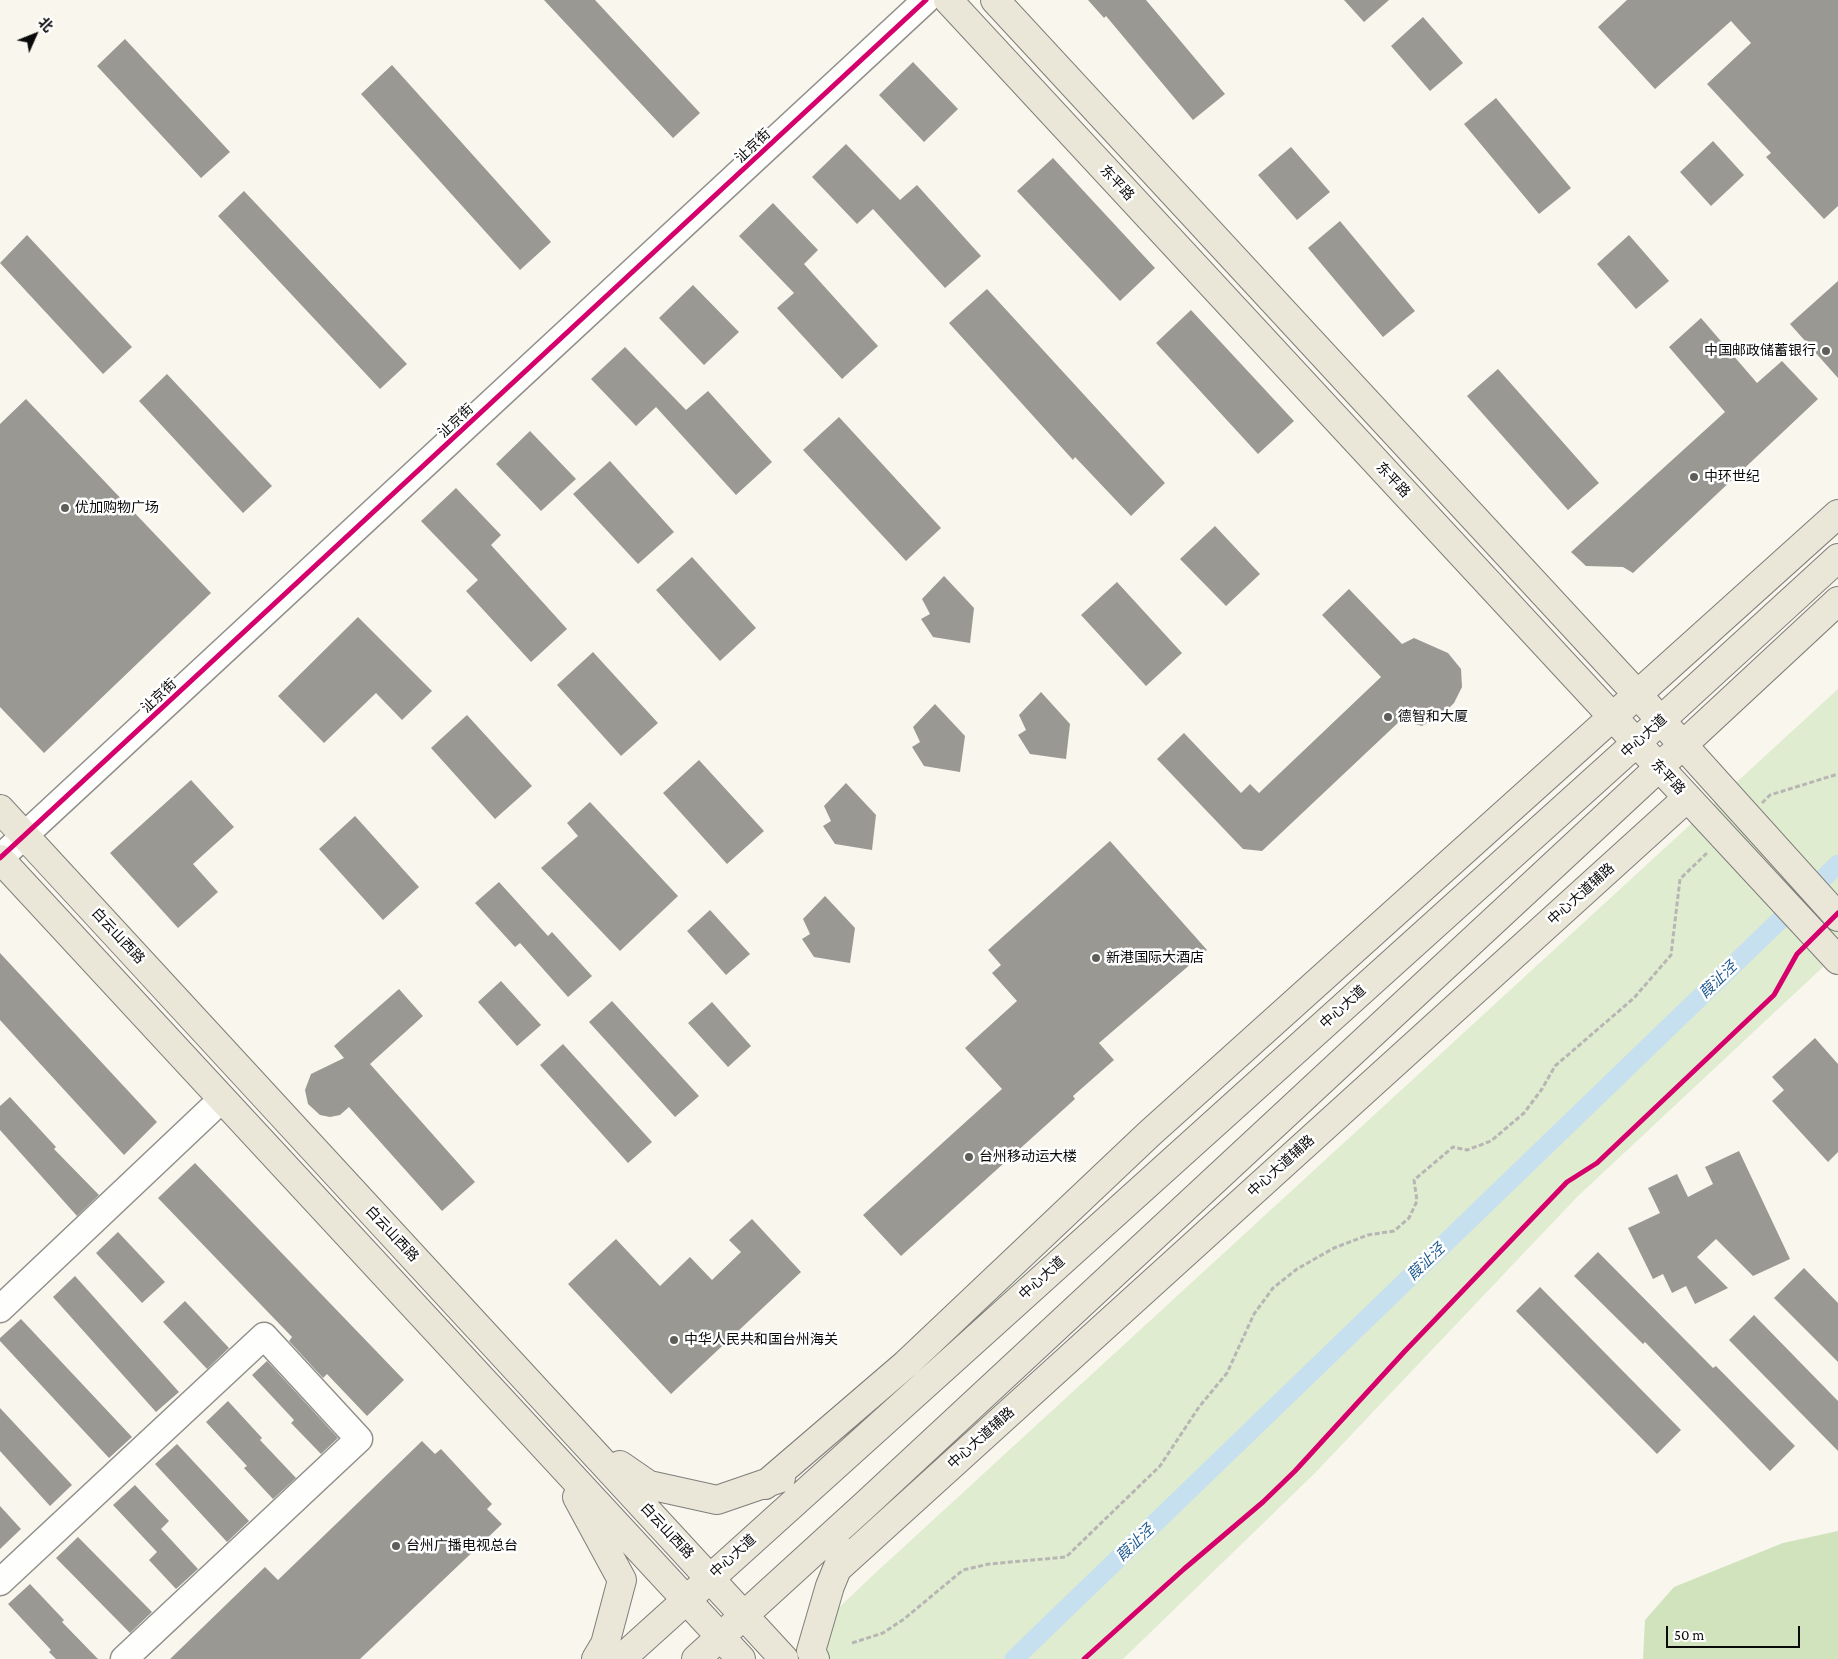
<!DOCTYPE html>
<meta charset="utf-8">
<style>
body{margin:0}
#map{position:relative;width:1838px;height:1659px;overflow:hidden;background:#f8f6ed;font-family:"Crimson Pro","Noto Sans SC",serif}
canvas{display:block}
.north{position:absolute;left:10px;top:10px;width:50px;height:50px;-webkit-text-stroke:4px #fff;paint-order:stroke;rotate:46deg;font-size:14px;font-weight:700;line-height:20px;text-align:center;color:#0a0a0a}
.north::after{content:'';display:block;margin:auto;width:18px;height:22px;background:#0a0a0a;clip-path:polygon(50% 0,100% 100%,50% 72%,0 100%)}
.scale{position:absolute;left:1666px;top:1626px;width:134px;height:22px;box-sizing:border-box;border:2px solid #0a0a0a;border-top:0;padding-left:6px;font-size:15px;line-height:18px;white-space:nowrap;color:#0a0a0a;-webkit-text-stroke:4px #fff;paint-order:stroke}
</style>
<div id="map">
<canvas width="1838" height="1659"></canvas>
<div class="north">北</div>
<div class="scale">50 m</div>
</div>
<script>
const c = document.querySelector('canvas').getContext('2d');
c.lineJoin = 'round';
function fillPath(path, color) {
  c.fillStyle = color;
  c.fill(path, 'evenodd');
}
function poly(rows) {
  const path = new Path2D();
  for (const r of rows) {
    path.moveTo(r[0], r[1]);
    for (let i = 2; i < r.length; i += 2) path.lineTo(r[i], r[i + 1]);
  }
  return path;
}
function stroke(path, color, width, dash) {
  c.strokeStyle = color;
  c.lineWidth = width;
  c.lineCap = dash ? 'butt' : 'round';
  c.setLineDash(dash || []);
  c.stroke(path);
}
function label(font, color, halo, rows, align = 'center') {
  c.font = font + ' "Crimson Pro","Noto Sans SC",serif';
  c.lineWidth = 5;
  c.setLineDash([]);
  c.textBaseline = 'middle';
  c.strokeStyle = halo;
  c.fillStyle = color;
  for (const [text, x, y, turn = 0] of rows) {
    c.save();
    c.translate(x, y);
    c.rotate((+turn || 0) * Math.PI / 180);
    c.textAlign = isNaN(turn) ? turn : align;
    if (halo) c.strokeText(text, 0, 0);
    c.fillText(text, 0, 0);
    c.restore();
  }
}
fillPath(poly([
 [1838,689,1838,953,1577,1197,1315,1473,1123,1659,785,1659,871,1577]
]), '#dfeccf');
fillPath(poly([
 [1838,1531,1838,1659,1643,1659,1645,1620,1674,1587,1783,1543]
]), '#d0e3bd');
stroke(poly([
 [1014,1659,1838,864]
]), '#c6e0ef', 19);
fillPath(poly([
 [544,0,595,0,700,113,673,138],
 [1088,0,1146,0,1225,94,1193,120,1106,16,1104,18],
 [1344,0,1389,0,1364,22],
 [1627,0,1838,0,1838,206,1824,219,1766,157,1771,153,1707,84,1751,43,1731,21,1655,89,1598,27],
 [1423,17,1463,63,1430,91,1391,46],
 [125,39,230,152,201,178,97,66],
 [913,62,958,109,924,142,879,95],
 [392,65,551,242,520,270,361,94],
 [1496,98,1571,188,1539,214,1464,124],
 [1713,141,1744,175,1711,206,1680,172],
 [846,144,900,200,917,185,981,256,945,288,873,209,857,224,812,177],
 [1291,147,1330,192,1297,220,1258,175],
 [1053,158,1155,268,1120,301,1017,191],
 [244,191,407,364,380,389,218,216],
 [773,203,818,250,804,264,878,346,842,379,777,308,794,293,739,236],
 [1340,221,1415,311,1383,337,1308,248],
 [27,235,132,347,103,374,0,263],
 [1629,235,1669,281,1636,309,1597,264],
 [1838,281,1838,378,1790,324],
 [693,285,739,332,704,365,659,318],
 [987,289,1165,483,1131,516,1075,457,1073,460,949,323],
 [1191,310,1294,421,1258,454,1156,343],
 [1701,318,1757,383,1782,361,1818,399,1633,573,1623,567,1586,566,1571,552,1725,412,1669,347],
 [625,347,686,410,708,391,772,462,736,495,656,407,636,426,591,379],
 [1498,369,1599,483,1568,510,1467,396],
 [167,374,272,486,243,513,139,401],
 [26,399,211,593,44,753,0,707,0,424],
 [839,417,941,528,906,561,803,450],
 [530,431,576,479,541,511,496,464],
 [610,461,674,532,638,564,573,494],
 [456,488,501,535,491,545,567,629,531,662,466,591,478,580,421,521],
 [1215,526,1260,574,1226,606,1180,559],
 [692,557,756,628,720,661,656,590],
 [944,576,974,608,970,643,933,637,921,619,930,614,922,599],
 [1117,582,1182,653,1146,686,1081,615],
 [1349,589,1402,644,1414,638,1448,653,1461,669,1462,687,1454,703,1444,713,1422,726,1401,720,1262,851,1243,849,1157,759,1184,733,1241,793,1250,784,1259,793,1381,677,1322,615],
 [358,617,432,691,402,720,376,693,324,743,278,696],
 [593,652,658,723,621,756,557,685],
 [1041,692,1070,724,1066,759,1030,754,1018,735,1026,730,1019,715],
 [935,704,965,736,960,772,924,766,912,747,920,742,913,727],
 [467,715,532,786,495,819,431,748],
 [699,760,764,831,727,864,663,793],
 [191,780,234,827,193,864,218,892,178,928,110,853],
 [846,783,876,815,872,850,835,844,823,826,831,821,824,806],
 [590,802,678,896,620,951,541,868,578,836,567,823],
 [355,816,419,887,383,920,319,849],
 [1110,841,1207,950,1099,1043,1114,1060,1073,1096,1075,1099,901,1256,863,1215,1002,1089,965,1048,1017,1001,992,973,1001,965,988,950],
 [499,882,548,936,552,932,592,976,568,997,520,943,515,947,475,903],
 [825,896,855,928,850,963,814,957,802,939,810,934,803,919],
 [710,910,750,954,726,975,687,931],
 [0,953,157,1122,124,1155,0,1020],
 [501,981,541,1025,517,1046,478,1002],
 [399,989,423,1016,370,1064,475,1182,442,1211,349,1107,340,1115,330,1117,320,1115,308,1104,305,1090,311,1074,344,1058,334,1046],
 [612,1001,699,1096,675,1117,589,1022],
 [712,1002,751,1046,728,1067,688,1023],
 [1815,1038,1838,1064,1838,1152,1828,1162,1772,1101,1784,1090,1772,1077],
 [563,1044,652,1142,628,1163,540,1065],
 [10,1097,56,1147,54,1149,99,1195,77,1216,0,1130,0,1106],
 [1739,1151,1790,1259,1753,1276,1716,1239,1697,1257,1728,1288,1695,1304,1686,1286,1672,1293,1663,1274,1653,1279,1628,1228,1660,1213,1648,1188,1677,1174,1688,1197,1713,1184,1705,1167],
 [195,1163,404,1380,367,1416,327,1374,323,1378,289,1341,292,1337,158,1198],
 [752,1219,801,1272,671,1394,568,1284,616,1239,660,1286,690,1257,712,1280,741,1252,729,1240],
 [118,1232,165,1282,142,1303,96,1253],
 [1598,1252,1713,1368,1716,1366,1795,1446,1770,1471,1645,1342,1643,1344,1574,1276],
 [1804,1268,1838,1303,1838,1362,1774,1298],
 [75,1276,179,1392,156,1412,53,1297],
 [1540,1287,1681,1430,1657,1454,1516,1311],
 [185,1301,229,1348,207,1369,163,1322],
 [1754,1315,1838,1401,1838,1451,1729,1340],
 [21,1319,132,1437,109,1458,0,1341,0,1338],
 [267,1361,338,1438,321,1454,291,1423,294,1420,252,1375],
 [228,1401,262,1438,260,1440,296,1478,273,1499,244,1468,247,1466,206,1422],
 [0,1408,72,1485,50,1506,0,1451],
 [422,1441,435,1454,441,1449,492,1504,487,1509,502,1524,360,1659,170,1659,265,1567,278,1580],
 [177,1444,249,1521,227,1542,155,1464],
 [135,1485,169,1521,161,1529,198,1569,176,1589,149,1560,157,1552,113,1505],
 [0,1506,21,1529,0,1549],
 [78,1537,152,1612,130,1633,56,1558],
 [30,1584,64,1620,62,1622,98,1659,56,1659,49,1652,51,1650,8,1604]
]), '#9a9893');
const minor = poly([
 [0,858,926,0],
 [0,1309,222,1099],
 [0,1582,264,1336,359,1439,124,1659]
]);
const major = poly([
 [948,0,1838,960],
 [995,0,1637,694,1838,917],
 [0,809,784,1659],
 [0,859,741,1659],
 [620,1465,649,1485,717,1500,781,1478],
 [765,1485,906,1364,1149,1134,1838,514],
 [577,1497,622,1580,605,1644,596,1659],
 [837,1569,1687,798],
 [621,1659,1636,743,1838,558],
 [696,1659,865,1505,1838,601],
 [815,1659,811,1651,830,1586,844,1552]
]);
stroke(minor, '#91908c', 29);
stroke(major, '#7e7e7a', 30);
stroke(poly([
 [1762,803,1770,795,1838,774],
 [852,1643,883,1633,904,1619,963,1570,989,1564,1066,1557,1160,1466,1199,1407,1227,1373,1254,1314,1273,1288,1297,1269,1334,1248,1368,1235,1394,1231,1409,1218,1417,1201,1414,1180,1453,1147,1467,1150,1491,1141,1524,1113,1542,1089,1555,1066,1634,998,1671,955,1680,879,1708,852]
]), '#b7b6b5', 3, [5, 2.5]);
stroke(minor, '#fefefc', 26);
stroke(major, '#eae6d8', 28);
stroke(poly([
 [0,858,926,0],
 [1084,1659,1184,1569,1263,1502,1295,1471,1405,1351,1567,1182,1597,1163,1774,995,1797,954,1838,913]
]), '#d6006c', 5);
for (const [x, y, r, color] of [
 [1826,351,5,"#5d5d59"],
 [1694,477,5,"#5d5d59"],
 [65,508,5,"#5d5d59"],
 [1388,717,5,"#5d5d59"],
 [1096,958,5,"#5d5d59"],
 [969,1157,5,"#5d5d59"],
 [674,1340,5,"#5d5d59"],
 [396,1546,5,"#5d5d59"]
]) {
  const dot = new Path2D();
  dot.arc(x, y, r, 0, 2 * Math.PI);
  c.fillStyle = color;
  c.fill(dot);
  stroke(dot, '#fff', 2);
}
label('14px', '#0a0a0a', '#fff', [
 ["沚京街",753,146,-43],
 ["东平路",1117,183,47],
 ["沚京街",456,421,-43],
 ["东平路",1393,480,47],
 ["沚京街",159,696,-43],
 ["中心大道",1644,736,-42],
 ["东平路",1668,777,47],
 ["中心大道辅路",1581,894,-42],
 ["白云山西路",118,936,47],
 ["中心大道",1343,1007,-42],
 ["中心大道辅路",1281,1166,-42],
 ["白云山西路",392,1234,47],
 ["中心大道",1042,1278,-42],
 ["中心大道辅路",981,1438,-42],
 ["白云山西路",667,1531,47],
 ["中心大道",733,1556,-42]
]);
label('14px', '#0a0a0a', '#fff', [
 ["中国邮政储蓄银行",1816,351,"right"],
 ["中环世纪",1704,477],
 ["优加购物广场",75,508],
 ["德智和大厦",1398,717],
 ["新港国际大酒店",1106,958],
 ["台州移动运大楼",979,1157],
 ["中华人民共和国台州海关",684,1340],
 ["台州广播电视总台",406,1546]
], 'left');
label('italic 15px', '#1e5990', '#fff', [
 ["葭沚泾",1718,980,-44],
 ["葭沚泾",1426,1262,-44],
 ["葭沚泾",1135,1543,-44]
]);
</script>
